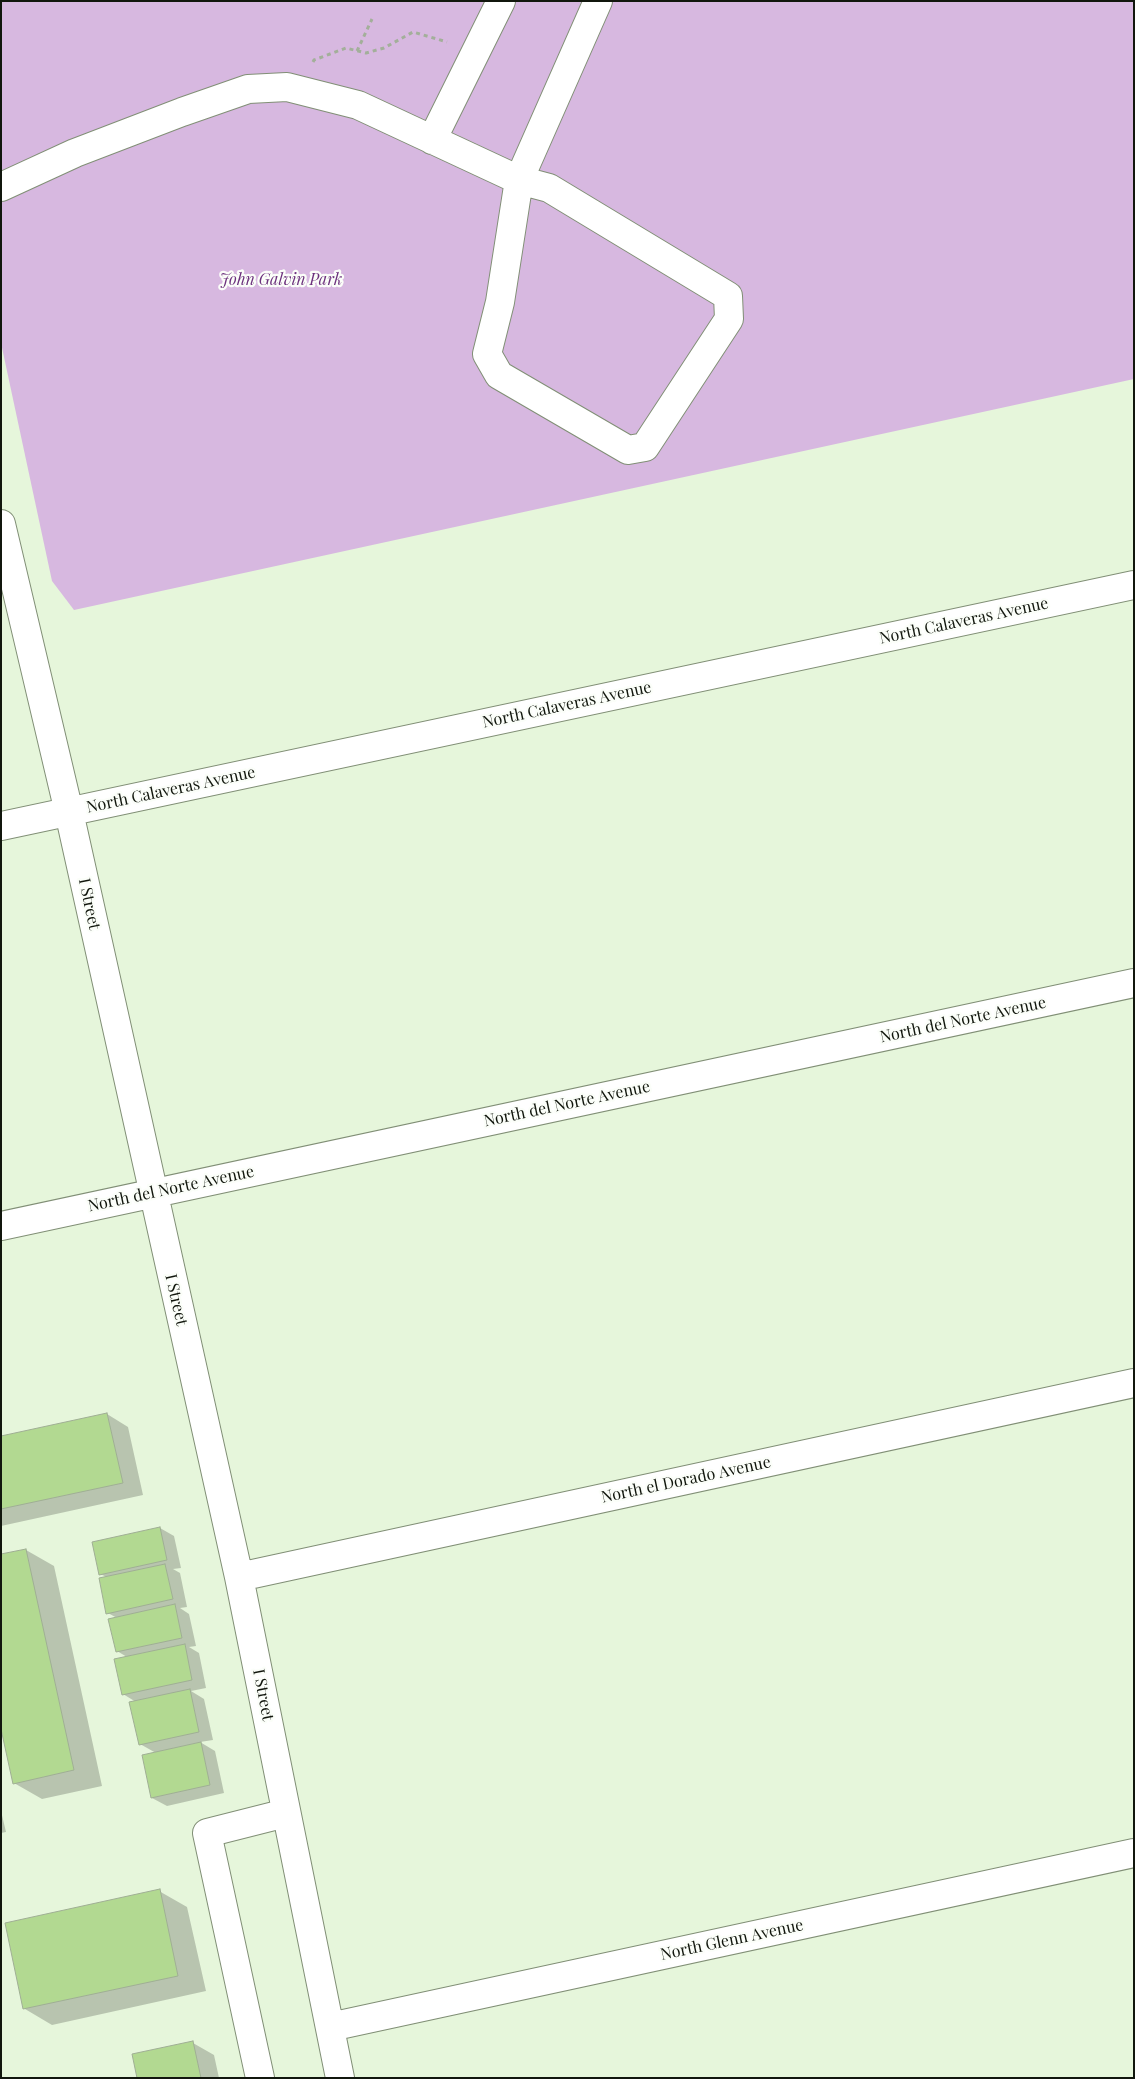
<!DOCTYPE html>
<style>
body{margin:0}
#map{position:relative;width:1135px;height:2079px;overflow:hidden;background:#e6f6db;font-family:"Playfair Display",serif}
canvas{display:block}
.frame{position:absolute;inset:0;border:2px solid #11160d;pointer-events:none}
</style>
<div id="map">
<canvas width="1135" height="2079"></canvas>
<div class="frame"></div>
</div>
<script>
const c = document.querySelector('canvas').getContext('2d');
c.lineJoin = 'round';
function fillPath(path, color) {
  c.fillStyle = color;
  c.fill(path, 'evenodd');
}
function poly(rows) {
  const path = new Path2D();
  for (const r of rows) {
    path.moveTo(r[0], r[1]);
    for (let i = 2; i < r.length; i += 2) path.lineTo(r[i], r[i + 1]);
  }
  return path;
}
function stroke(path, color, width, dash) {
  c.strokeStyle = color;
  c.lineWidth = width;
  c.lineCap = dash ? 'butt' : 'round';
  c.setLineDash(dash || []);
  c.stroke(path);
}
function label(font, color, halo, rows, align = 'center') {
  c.font = font + ' "Playfair Display",serif';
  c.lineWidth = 4.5;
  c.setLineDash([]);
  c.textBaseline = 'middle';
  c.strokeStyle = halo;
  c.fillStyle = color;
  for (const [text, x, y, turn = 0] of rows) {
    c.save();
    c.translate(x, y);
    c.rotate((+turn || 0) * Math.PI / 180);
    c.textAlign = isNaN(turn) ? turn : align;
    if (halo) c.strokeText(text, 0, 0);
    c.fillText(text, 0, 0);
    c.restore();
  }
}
fillPath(poly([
 [1,1,1134,1,1134,379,74,610,52,581,1,343]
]), '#d7b8e0');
fillPath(poly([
 [107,1414,128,1427,143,1495,1,1526,1,1437],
 [160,1528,174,1536,181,1568,173,1569,180,1573,187,1607,180,1608,189,1614,196,1646,189,1647,199,1653,206,1688,191,1691,204,1699,213,1740,200,1742,215,1751,224,1793,167,1806,152,1798,156,1753,140,1744,136,1702,123,1694,127,1657,117,1651,117,1618,108,1613,107,1577,100,1574],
 [26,1550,54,1566,102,1786,42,1799,14,1783],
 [1,1811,6,1832,1,1833],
 [159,1891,187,1907,206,1991,52,2025,25,2009],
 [193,2043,214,2055,219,2078,138,2078]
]), '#0003');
const building = poly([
 [107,1413,123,1483,1,1509,1,1436,107,1413],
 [160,1527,167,1560,99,1575,92,1542,160,1527],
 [26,1549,74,1770,13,1784,1,1729,1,1554,26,1549],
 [165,1564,173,1599,106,1614,99,1578,165,1564],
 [175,1604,182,1638,116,1652,108,1619,175,1604],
 [185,1644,192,1680,122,1695,114,1659,185,1644],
 [190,1689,199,1732,139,1745,129,1702,190,1689],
 [201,1742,210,1785,151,1798,142,1755,201,1742],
 [160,1889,178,1976,23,2009,5,1923,160,1889],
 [193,2041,201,2078,137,2078,132,2054,193,2041]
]);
fillPath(building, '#b2d991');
stroke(building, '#9fae94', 1);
const minor = poly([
 [432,140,501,1],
 [1,187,75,153,182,112,248,89,287,87,358,105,519,180,549,188,728,296,729,319,645,447,628,450,499,375,487,354,500,302,519,180,598,1],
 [1,524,69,812,239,1577,340,2078],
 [1,826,1134,585],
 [1,1226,1134,983],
 [239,1577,1134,1383],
 [330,2027,1134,1853],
 [260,2078,207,1833,286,1813]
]);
stroke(minor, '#818f76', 30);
stroke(poly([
 [357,51,372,19],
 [313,62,314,60,346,48,366,53,384,48,413,32,447,42]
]), '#a3af9a', 3, [4, 4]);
stroke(minor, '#fff', 28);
label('italic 16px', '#6c317d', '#fbfef9', [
 ["John Galvin Park",281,280]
]);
label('16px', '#11160d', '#fbfef9', [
 ["North Calaveras Avenue",964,621,-12],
 ["North Calaveras Avenue",567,705,-12],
 ["North Calaveras Avenue",171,790,-12],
 ["I Street",89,904,78],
 ["North del Norte Avenue",963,1020,-12],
 ["North del Norte Avenue",567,1104,-12],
 ["North del Norte Avenue",171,1189,-12],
 ["I Street",176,1300,77],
 ["North el Dorado Avenue",686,1480,-12],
 ["I Street",263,1695,79],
 ["North Glenn Avenue",732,1940,-12]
]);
</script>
